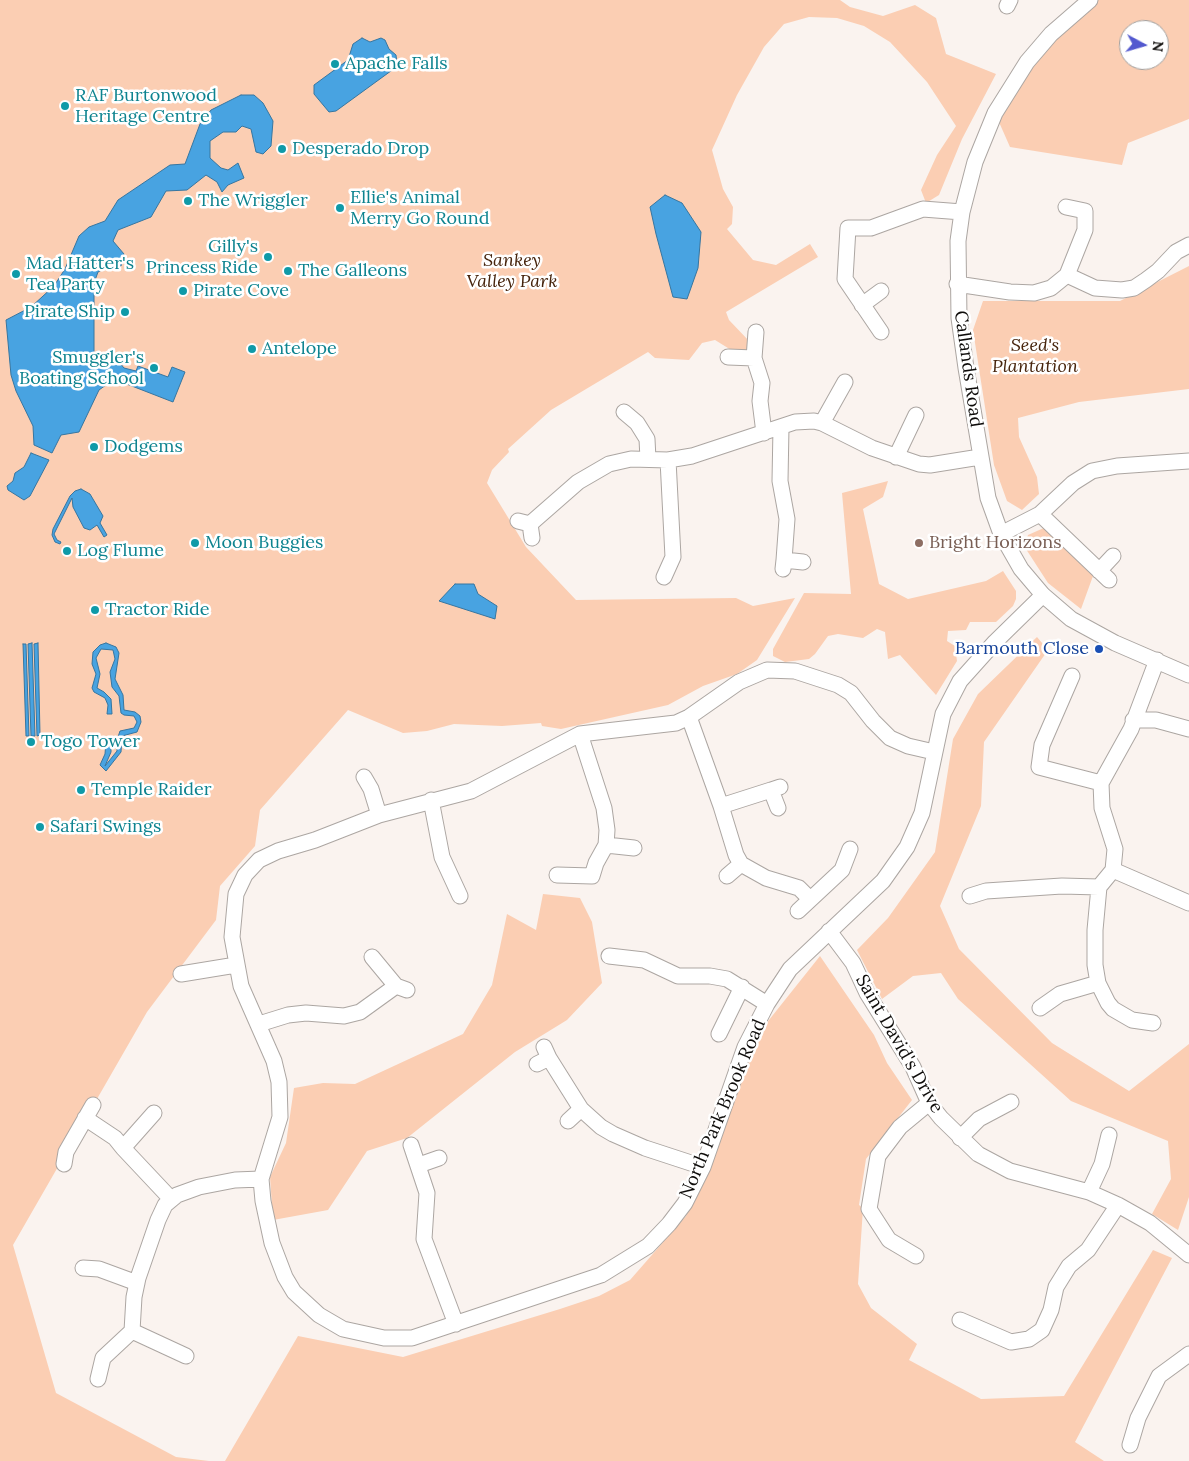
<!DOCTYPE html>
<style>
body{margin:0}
#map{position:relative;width:1189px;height:1461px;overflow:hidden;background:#faf3ef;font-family:Lora,serif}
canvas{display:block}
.north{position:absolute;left:1119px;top:20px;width:50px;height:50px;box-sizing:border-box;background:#fff;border:1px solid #9f9e9d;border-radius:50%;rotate:96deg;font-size:14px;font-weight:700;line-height:20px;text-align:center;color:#0e0c0a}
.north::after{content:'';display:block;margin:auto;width:18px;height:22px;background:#5359cf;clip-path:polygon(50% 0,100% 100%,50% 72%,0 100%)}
</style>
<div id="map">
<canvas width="1189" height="1461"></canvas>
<div class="north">N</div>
</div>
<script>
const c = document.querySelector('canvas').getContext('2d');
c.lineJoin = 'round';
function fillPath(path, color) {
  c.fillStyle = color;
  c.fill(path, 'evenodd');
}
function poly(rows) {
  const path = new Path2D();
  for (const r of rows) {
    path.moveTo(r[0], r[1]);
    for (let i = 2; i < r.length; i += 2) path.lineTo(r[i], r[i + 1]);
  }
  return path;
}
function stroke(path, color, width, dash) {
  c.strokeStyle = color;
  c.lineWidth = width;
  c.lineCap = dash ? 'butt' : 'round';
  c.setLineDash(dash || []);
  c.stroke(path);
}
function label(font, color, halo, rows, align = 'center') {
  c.font = font + ' Lora,serif';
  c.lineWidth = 5;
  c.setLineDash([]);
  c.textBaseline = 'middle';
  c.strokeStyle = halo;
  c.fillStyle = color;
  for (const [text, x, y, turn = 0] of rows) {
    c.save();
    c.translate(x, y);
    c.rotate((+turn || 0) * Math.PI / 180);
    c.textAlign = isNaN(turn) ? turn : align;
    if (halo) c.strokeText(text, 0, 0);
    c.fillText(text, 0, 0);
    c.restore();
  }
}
fillPath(poly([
 [0,0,840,0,850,7,883,16,915,5,936,18,946,54,996,74,962,139,939,195,926,203,921,190,937,155,956,126,927,82,890,42,864,26,837,18,809,17,784,24,764,47,737,95,712,150,723,189,733,207,732,224,727,229,753,260,776,265,810,244,818,257,726,312,729,320,750,342,747,351,736,353,715,340,702,343,689,360,655,358,648,352,551,410,508,449,509,452,492,470,487,483,526,547,576,600,736,598,753,606,795,598,757,660,737,674,703,686,668,705,561,729,542,726,541,723,502,726,454,724,427,731,403,733,348,710,260,810,255,846,220,886,216,920,147,1012,13,1245,56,1393,176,1457,209,1461,0,1461],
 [1090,0,1189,0,1189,119,1128,143,1122,165,1010,147,995,113,1011,85],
 [1129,30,1159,30,1159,60,1129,60],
 [1189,266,1189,389,1079,402,1018,418,1019,437,1037,477,1039,494,1022,510,1007,501,994,465,973,330,983,301,1120,301],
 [888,481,883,497,863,509,879,584,908,599,986,581,1003,571,1016,591,1016,599,1013,606,996,622,970,622,966,630,948,631,947,641,955,646,957,661,936,695,900,655,888,659,885,632,877,629,863,638,838,634,828,636,815,654,809,659,785,662,773,656,773,649,804,593,851,594,842,493],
 [1046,527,1093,576,1081,609,1048,583,1024,546,1028,535],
 [1037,637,1048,650,984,742,981,806,940,906,959,949,1052,1043,1129,1091,1189,1044,1189,1197,1178,1230,1152,1214,1171,1179,1168,1141,1071,1101,958,999,941,973,913,976,882,999,857,950,888,918,935,852,953,739,978,694],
 [543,894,580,898,592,922,602,983,567,1020,515,1052,407,1138,367,1151,328,1210,273,1220,270,1177,286,1143,294,1088,323,1083,355,1084,463,1034,492,985,507,914,536,930],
 [820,956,874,1035,887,1063,912,1100,866,1159,859,1205,863,1208,858,1284,871,1308,917,1344,909,1360,981,1399,1064,1396,1153,1250,1172,1258,1075,1442,1104,1461,225,1461,298,1336,403,1357,560,1309,599,1296,630,1280,686,1216,721,1114,765,1025]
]), '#fbceb3');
const water = poly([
 [362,38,370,42,381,38,385,40,389,49,396,55,397,64,395,68,336,111,329,112,314,94,314,85,348,60,353,44,362,38],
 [241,95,254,95,263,103,273,121,271,146,263,154,256,152,251,129,242,126,236,132,223,132,210,141,210,158,221,168,228,170,238,163,244,178,228,185,222,192,217,182,206,175,187,190,166,191,151,217,118,230,113,241,124,254,121,266,110,266,98,272,94,283,94,357,104,357,119,362,124,368,136,371,138,366,168,377,172,367,185,372,173,402,119,381,106,385,99,390,79,432,61,435,52,453,34,445,33,426,16,391,11,375,6,320,31,307,54,286,65,269,79,236,89,227,105,221,118,200,170,165,185,164,200,124,211,110,241,95],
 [665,195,682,203,701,232,698,268,687,299,673,297,656,234,650,207,665,195],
 [31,453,49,460,30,496,24,500,8,490,7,486,13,481,15,473,24,467,31,453],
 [81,489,90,494,103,516,100,523,107,535,104,537,97,525,90,530,84,528,73,507,72,498,54,534,57,540,61,542,60,544,55,542,52,535,53,529,70,496,75,491,81,489],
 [455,584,474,584,478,594,497,606,495,619,439,601,455,584],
 [32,643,35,736,31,736,28,644,32,643],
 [38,643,40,735,37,736,34,644,38,643],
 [106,643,116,647,119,653,115,679,123,695,124,710,135,712,140,716,141,722,137,732,122,736,121,752,106,771,100,765,105,754,106,741,111,741,111,752,105,766,117,751,117,740,120,731,134,728,137,722,134,716,124,715,121,713,119,696,112,687,110,672,115,659,113,650,101,649,96,658,100,674,97,688,104,692,111,699,112,714,107,714,108,705,105,698,94,692,92,688,96,674,92,664,93,652,100,645,106,643],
 [23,644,26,644,29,736,26,736,23,644]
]);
fillPath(water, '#48a3e1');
stroke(water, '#3776a0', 1);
const minor = poly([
 [1090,0,1051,34,1027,62,995,113,975,162,962,212,958,241,959,318,966,368,988,498,1001,534,1021,569,1043,595,1071,619,1115,643,1189,675],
 [1007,6,1010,0],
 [1066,207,1085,211,1085,230,1067,275],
 [957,284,1010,292,1034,293,1051,288,1067,275,1095,288,1122,290,1134,288,1146,280,1158,271,1176,252,1189,245],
 [862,305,881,291],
 [756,332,754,358,762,383,760,401,764,433],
 [881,332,845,279,848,228,871,228,923,209,962,212],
 [728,357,754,358],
 [845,382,822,423,872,448,919,464,930,465,980,457],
 [624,412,637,423,647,439,648,459],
 [781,427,780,481,787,519,784,560],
 [896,457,916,415],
 [1040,514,1109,580],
 [518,521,530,524,532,538],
 [530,524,578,482,609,464,631,459,668,460,692,456,795,422,814,421,822,423],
 [1001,534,1040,514,1073,483,1092,471,1117,466,1189,461],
 [783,569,784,560,803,562],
 [1099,571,1113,556],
 [664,577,673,557,668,460],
 [1072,676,1042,745,1039,767,1101,783],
 [689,717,721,806,736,855,741,864],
 [1133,720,1156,720,1189,729],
 [934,752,908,746,890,738,873,721,851,693,838,685,795,671,767,670,739,682,689,717,676,723,580,734,471,791,379,815,315,840,278,851,259,860,245,875,236,894,232,937,241,986,274,1061,279,1082,280,1117,261,1179,263,1201,272,1243,285,1277,294,1292,319,1315,343,1329,384,1338,412,1338,601,1275,648,1246,669,1224,685,1203,703,1167,745,1047,767,1004,790,969,883,881,907,847,922,813,943,714,960,681,995,642,1043,595],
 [364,777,371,789,379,815],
 [431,800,442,857,460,896],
 [721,806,771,790],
 [778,808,771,790,780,787],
 [606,845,634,848],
 [1113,870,1189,903],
 [557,875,592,876,596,863,606,845,607,830,604,808,580,734],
 [727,876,741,864,766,878,799,888,810,899],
 [970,896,986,891,1062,886,1099,887],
 [798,911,842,870,850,849],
 [829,931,853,963,867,993,913,1067,929,1103,941,1118,978,1154,1010,1171,1089,1192,1118,1205,1150,1223,1189,1255],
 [609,956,644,960,678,976,710,976,727,979,767,1004],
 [372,957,396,986,407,990],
 [181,974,236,965],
 [1040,1008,1060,994,1098,983],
 [1153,1023,1132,1020,1113,1009,1108,1003,1098,983,1095,965,1095,930,1099,887,1113,870,1115,849,1102,808,1101,783,1131,729,1157,660],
 [259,1024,288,1015,306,1013,344,1016,360,1012,396,986],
 [719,1034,742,987],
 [549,1058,581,1109,568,1121],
 [537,1064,549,1058,544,1047],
 [581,1109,601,1127,613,1134,645,1148,703,1167],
 [154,1113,123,1148,171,1199],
 [85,1118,115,1138,123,1148],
 [960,1138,979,1119,1011,1102],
 [411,1145,427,1193,424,1239,456,1324],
 [64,1164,66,1152,93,1105],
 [419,1165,439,1158],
 [1089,1192,1102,1164,1109,1135],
 [916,1256,889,1240,869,1209,878,1156,900,1127,929,1103],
 [83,1268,99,1269,137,1283],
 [960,1320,1011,1342,1029,1339,1042,1330,1051,1310,1056,1287,1069,1266,1088,1250,1118,1205],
 [132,1331,134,1297,138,1278,158,1220,165,1205,177,1195,199,1187,235,1180,261,1179],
 [98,1379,103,1358,132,1331,186,1356],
 [1130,1445,1138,1418,1159,1376,1189,1354]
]);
stroke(minor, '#aca6a2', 17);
stroke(minor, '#fff', 15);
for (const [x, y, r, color] of [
 [335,64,5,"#0f9aa8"],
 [65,106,5,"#0f9aa8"],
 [282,149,5,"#0f9aa8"],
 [188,201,5,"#0f9aa8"],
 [340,208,5,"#0f9aa8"],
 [268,257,5,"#0f9aa8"],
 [288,271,5,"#0f9aa8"],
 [16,274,5,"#0f9aa8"],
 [183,291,5,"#0f9aa8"],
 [125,312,5,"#0f9aa8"],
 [252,349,5,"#0f9aa8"],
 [154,368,5,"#0f9aa8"],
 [94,447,5,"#0f9aa8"],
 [195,543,5,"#0f9aa8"],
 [919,543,5,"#8d6e63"],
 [67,551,5,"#0f9aa8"],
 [95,610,5,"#0f9aa8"],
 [1099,649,5,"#1a4fb4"],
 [31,742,5,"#0f9aa8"],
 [81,790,5,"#0f9aa8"],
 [40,827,5,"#0f9aa8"]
]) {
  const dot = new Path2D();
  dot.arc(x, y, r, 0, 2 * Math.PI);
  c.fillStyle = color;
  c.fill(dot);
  stroke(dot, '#fff', 2);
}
label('18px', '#0d838f', '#fff', [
 ["Apache Falls",345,64],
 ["RAF Burtonwood",75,96],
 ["Heritage Centre",75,117],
 ["Desperado Drop",292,149],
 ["Ellie's Animal",350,198],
 ["Merry Go Round",350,219],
 ["The Wriggler",198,201],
 ["Gilly's",258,247,"right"],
 ["Princess Ride",258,268,"right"],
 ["Mad Hatter's",26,264],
 ["Tea Party",26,285],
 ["The Galleons",298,271],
 ["Pirate Cove",193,291],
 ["Pirate Ship",115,312,"right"],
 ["Antelope",262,349],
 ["Smuggler's",144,358,"right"],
 ["Boating School",144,379,"right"],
 ["Dodgems",104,447],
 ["Moon Buggies",205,543],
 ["Log Flume",77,551],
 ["Tractor Ride",105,610],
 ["Togo Tower",41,742],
 ["Temple Raider",91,790],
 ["Safari Swings",50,827]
], 'left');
label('italic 18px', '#46240c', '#fff', [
 ["Sankey",512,261],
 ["Valley Park",512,282],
 ["Seed's",1035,346],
 ["Plantation",1035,367]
]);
label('18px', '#0e0c0a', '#fff', [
 ["Callands Road",968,369,82],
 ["Saint David's Drive",899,1044,60],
 ["North Park Brook Road",723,1109,-67]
]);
label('18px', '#785e54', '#fff', [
 ["Bright Horizons",929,543]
], 'left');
label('18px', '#164399', '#fff', [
 ["Barmouth Close",1089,649]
], 'right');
</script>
